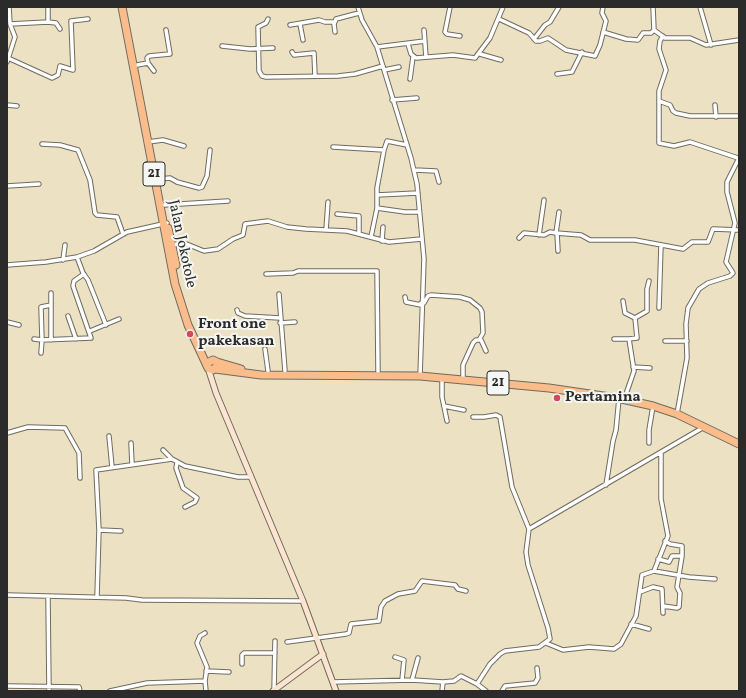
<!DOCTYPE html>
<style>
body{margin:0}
#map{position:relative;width:746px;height:698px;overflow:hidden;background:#ece2c3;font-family:Vollkorn,serif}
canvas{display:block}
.frame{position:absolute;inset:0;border:8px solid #2b2b2b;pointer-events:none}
</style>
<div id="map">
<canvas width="746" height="698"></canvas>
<div class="frame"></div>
</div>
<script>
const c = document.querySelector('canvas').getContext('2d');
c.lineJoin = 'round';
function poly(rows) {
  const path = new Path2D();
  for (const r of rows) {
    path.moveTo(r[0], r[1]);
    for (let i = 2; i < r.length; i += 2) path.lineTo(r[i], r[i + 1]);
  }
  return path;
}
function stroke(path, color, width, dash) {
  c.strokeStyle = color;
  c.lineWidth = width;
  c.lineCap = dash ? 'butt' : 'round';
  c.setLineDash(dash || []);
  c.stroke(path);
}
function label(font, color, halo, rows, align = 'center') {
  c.font = font + ' Vollkorn,serif';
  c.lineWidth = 4;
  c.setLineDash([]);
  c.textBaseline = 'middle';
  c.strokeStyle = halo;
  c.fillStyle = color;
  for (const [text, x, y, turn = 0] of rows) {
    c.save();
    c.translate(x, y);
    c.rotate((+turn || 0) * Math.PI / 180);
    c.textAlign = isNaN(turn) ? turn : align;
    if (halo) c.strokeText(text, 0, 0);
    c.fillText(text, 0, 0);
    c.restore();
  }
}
const street = poly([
 [358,7,362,20,377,47,411,158,417,184,424,259,420,376],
 [450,7,445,32,447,34,460,36],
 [653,7,654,30,665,38,690,38,706,45,739,40],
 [700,7,711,45],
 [268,19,266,23,258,27,259,71,262,76,266,77,338,76,355,74,383,66],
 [499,19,529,33,536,41,540,41,548,38,566,50,595,56,600,45,606,21,602,13,603,7],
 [48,22,56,23,60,29],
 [10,24,48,22,48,7],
 [300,24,303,40],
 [290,25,319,20,325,22,334,22],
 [424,30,426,57],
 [335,32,334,24,336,19,359,13],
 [603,32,626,39,638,40,643,33,651,33,654,30],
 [663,36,660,41,659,49,666,70,659,91,659,101,670,105,673,111,676,113,690,116,739,116],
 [534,39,545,25,550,22,559,7],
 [408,44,411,54,416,58,453,55,475,58,490,38,503,7],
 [222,46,250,49,273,48],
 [377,47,425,41],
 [292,52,294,55,314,53,315,76],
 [480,54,501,60],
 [8,58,52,78,58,75,60,66,73,70,71,21,88,19],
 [7,62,15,37,10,24,9,7],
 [148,63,154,71],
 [137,65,148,63,147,58,149,56,170,54,166,30],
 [384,70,399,67],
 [557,74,572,72,582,52],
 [410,79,413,57],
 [392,100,417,98],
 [659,101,659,143,674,146,690,142,738,158],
 [7,105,17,106],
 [715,105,716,117],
 [148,142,163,140,184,146],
 [42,144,60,145,78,150,90,180,95,213,97,215,117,217,123,234],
 [333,147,384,150,377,188,377,208,371,237],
 [384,150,387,141,407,145],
 [414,170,436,171,439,182],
 [159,179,170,178,177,182,199,188,202,187,207,176,210,150],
 [7,186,39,184],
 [377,195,418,193],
 [164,205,228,201],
 [377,208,405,212,419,212],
 [337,214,359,216,359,233],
 [326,230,328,202],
 [556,233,559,212],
 [557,233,558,251],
 [539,235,544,200],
 [519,238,524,233,544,235,550,232,556,233,581,235,590,240,635,240,683,249,692,242,708,242,713,229,739,230],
 [382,241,383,227],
 [172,245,184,243,204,251,218,249,233,239,243,235,245,224,268,221,287,227,306,229,347,231,389,242,422,239],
 [77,257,83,273,88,280,106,325],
 [63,260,65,245],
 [7,265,46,262,77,257,94,251,127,232,167,223],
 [266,274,293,273,298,271,377,271,378,372],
 [51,293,51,340],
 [279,294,285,371],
 [405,297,406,302,421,305],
 [623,301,625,313,635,318],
 [421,303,424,303,428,296,431,295,460,297,470,300,480,308,482,312,483,333,479,340],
 [51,305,41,307,42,340,91,338,73,286,74,281,84,274],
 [659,308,661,245],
 [237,310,238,313,245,316,280,318],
 [68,316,76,339],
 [7,322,19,325],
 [280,323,295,322],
 [90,331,119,319],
 [34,339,42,340,41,353],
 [614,339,629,339],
 [665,341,687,341],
 [265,349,268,371],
 [633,367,650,368],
 [442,378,442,397,447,421],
 [463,378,463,365,473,343,476,340,481,340,486,351],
 [625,397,634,371,629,339,637,338,635,318,647,311,647,289,649,281],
 [444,406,464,410],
 [677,414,687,358,686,324,688,308,699,289,708,283,730,276,733,273,726,262,735,223,727,192,727,182,739,158],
 [473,417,484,417,496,415,500,417,512,487,529,529],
 [7,433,28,427,65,428,79,453,80,478],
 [109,436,112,467],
 [131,443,132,464],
 [649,443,649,430,653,406],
 [163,450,172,459],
 [177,463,176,468,183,488,197,498,195,502,185,507],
 [606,485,613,441,616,430,619,398],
 [99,530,121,531],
 [658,559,669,562,672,556,682,556,682,546,670,544,665,541],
 [654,571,689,577,715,579],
 [640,592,653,587,662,589,663,613],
 [7,595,126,598,142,600,303,601],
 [48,597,49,691],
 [97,597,99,530,96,470,172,459,185,466,238,477,250,477],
 [663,606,677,608,679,607,680,593,677,587,682,556],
 [631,624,649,629],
 [205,633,200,636,197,643,207,667,205,681,206,691],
 [287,642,346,634,349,633,351,624,379,621,381,607,385,601,398,594,415,591,422,581,455,585,458,589,466,591],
 [546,643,563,650,589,647,614,649,621,644,636,616,642,575,654,571,668,536,661,499,661,452],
 [395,657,404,660,402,680],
 [242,664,242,655,244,653,275,653],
 [206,671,229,672],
 [412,680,418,658],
 [333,682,412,680,443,682,454,681,461,676,477,684,486,691],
 [477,684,490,664,500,654,505,651,539,647,550,639,548,628,528,565,526,552,529,529,704,427],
 [7,686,79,687,80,691],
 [110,691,147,683,205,681],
 [274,691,275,641],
 [442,691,443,682],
 [502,691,505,686,535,683,538,678,537,668]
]);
const secondary = poly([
 [208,368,216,393,303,601,336,691],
 [273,691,323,654]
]);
const highway = poly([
 [122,7,175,284,188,325,208,368,213,370,217,366,217,362,213,360,207,363],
 [168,228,176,265],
 [217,362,241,369],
 [215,369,261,375,420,376,549,388,617,398,653,406,677,414,739,444]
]);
stroke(street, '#6f6b60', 5.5);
stroke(secondary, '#6f6b60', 7);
stroke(highway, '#6f6b60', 9);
stroke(street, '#fff', 3.5);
stroke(secondary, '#fde4d0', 5);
stroke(highway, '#f9bc8a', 7);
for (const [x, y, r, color] of [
 [190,334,4,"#d1495b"],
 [557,398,4,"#d1495b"]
]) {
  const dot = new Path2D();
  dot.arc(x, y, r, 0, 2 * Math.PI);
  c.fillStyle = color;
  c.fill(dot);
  stroke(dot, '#f6f6f2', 1.5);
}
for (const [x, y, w] of [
 [154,174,22],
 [498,383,22]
]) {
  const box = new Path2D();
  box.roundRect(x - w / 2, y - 12, w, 24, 3);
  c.fillStyle = '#f6f6f2';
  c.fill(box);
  stroke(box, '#2b2b2b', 1);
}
label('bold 14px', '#2b2b2b', null, [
 ["21",154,174],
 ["21",498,383]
]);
label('15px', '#2b2b2b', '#f6f6f2', [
 ["Jalan Jokotole",181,244,78]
]);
label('bold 15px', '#2b2b2b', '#f6f6f2', [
 ["Front one",198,325],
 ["pakekasan",198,342],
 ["Pertamina",565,398]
], 'left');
</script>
